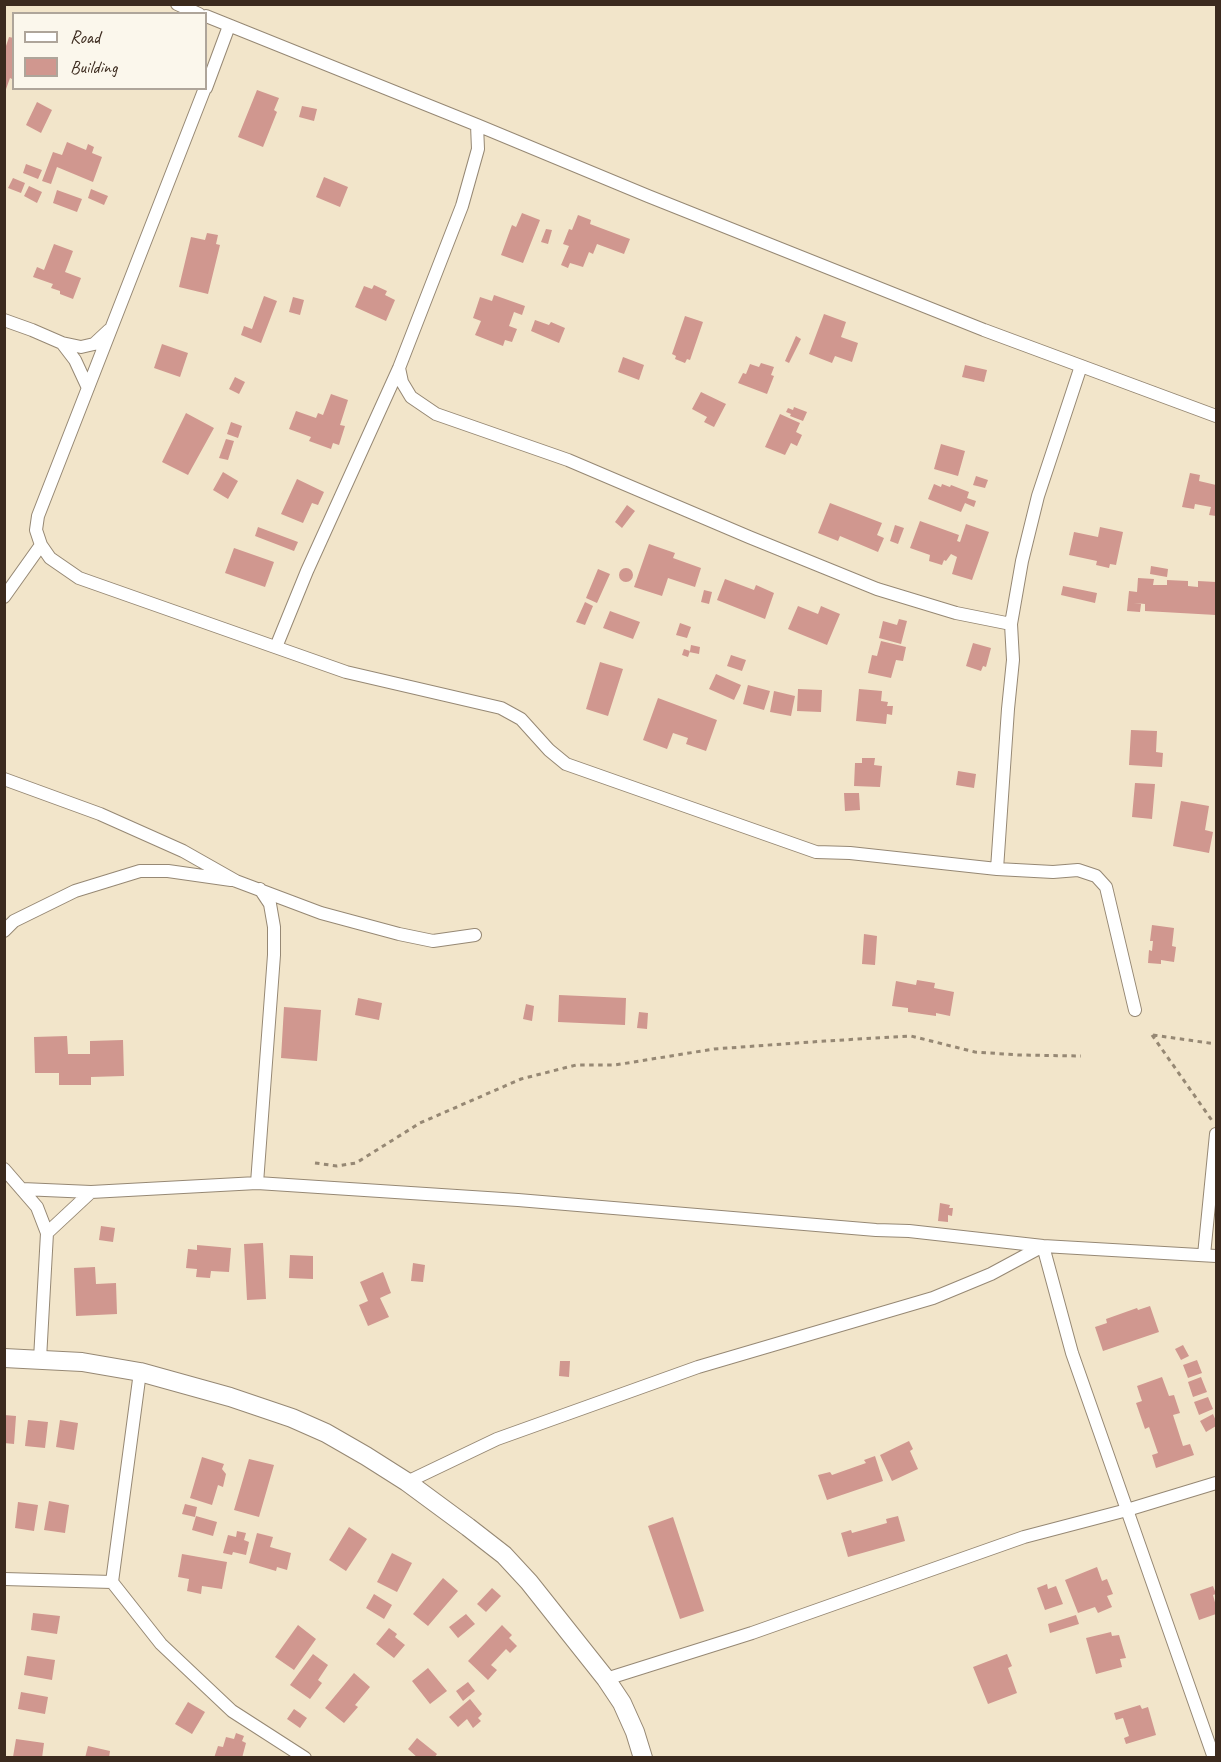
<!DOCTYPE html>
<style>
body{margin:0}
#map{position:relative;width:1221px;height:1762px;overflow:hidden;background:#f2e5ca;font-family:Caveat,sans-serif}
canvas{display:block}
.frame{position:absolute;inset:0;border:6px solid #3b2a1e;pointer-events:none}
.legend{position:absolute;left:12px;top:12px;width:195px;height:78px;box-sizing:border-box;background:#fbf7ec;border:2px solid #aea59a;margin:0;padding:8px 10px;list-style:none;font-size:18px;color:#3b2a1e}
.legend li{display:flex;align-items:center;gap:12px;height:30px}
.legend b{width:30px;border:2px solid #aea59a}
</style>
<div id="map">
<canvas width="1221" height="1762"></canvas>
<div class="frame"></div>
<ul class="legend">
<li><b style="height:8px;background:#fff"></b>Road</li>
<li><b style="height:16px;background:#d0978f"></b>Building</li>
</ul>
</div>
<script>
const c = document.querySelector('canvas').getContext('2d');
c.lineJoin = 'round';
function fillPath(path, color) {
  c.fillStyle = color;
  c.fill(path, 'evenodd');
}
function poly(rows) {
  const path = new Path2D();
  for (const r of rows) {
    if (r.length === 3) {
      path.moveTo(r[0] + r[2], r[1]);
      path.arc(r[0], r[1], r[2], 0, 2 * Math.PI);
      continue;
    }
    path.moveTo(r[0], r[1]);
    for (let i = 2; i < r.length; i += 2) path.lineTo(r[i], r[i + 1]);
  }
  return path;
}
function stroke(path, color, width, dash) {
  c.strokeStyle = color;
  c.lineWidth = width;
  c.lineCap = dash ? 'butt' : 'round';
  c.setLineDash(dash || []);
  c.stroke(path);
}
fillPath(poly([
 [9,37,14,38,14,80,10,78,5,92,5,49],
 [257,90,279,98,274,110,277,112,263,147,238,137],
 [37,102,52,110,41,133,26,125],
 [302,106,317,109,314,121,299,117],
 [67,142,86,150,88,144,94,147,92,153,102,157,93,182,57,167,51,184,42,181,53,152,62,155],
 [26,164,42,170,38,179,23,173],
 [324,177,348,187,340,207,316,197],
 [13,178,25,183,21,193,8,188],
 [29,186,42,192,37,203,24,196],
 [91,189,108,196,104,205,88,198],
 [57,190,82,199,77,212,53,203],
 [522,213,540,220,523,263,501,255,512,225,516,227],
 [578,215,591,220,590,224,630,239,624,254,597,244,593,254,589,252,583,267,570,263,568,268,561,265,569,246,563,244,569,229,572,230],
 [546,229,552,230,548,244,541,242],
 [207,233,218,235,216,244,220,245,208,294,179,287,191,237,205,240],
 [54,244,73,251,65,272,81,278,73,299,60,294,60,291,51,288,53,284,33,277,37,267,44,270],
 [374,285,387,291,385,295,395,300,386,321,355,307,364,286,372,289],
 [494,295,525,306,522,315,514,312,509,326,517,329,512,342,505,340,503,346,475,335,481,321,473,318,480,297,492,301],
 [264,296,277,301,261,343,241,335,244,326,252,329],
 [293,297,304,300,300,315,289,312],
 [824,314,846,322,841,337,858,343,852,362,835,356,832,363,809,354],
 [685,316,703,322,690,360,687,359,685,363,675,359,676,356,672,354],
 [535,320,549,325,551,322,565,328,559,343,531,331],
 [796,336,801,339,789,363,785,361],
 [162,344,188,353,180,377,154,368],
 [623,357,644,365,639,380,618,372],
 [761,363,774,367,771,375,774,376,767,394,738,383,743,373,746,374,750,364,759,367],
 [965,365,987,370,984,382,962,377],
 [235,377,245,382,239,394,229,389],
 [701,392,726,404,714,427,704,422,707,417,692,409],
 [331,394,348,400,340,425,345,426,339,445,333,443,331,449,309,441,311,437,289,429,296,411,316,418,318,413,323,415],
 [794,407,807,412,803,421,790,416,791,414,786,412,788,408,793,410],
 [186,413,214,428,188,475,162,462],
 [780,414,800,423,796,432,802,435,797,446,791,443,785,455,765,447],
 [231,422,242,426,238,438,227,434],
 [226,439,234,441,228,460,219,458],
 [941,444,965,451,958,476,934,469],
 [223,472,238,481,228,499,213,490],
 [1190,473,1200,475,1199,481,1216,485,1216,516,1209,515,1211,507,1195,504,1194,509,1182,507],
 [976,476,988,480,985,488,973,485],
 [297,479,324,492,318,505,312,503,303,523,281,514],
 [934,484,941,487,942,484,950,487,951,485,969,492,967,498,976,501,974,507,965,503,961,512,928,499],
 [830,503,882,523,877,535,884,538,878,552,840,536,838,541,818,533],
 [627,505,635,511,622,528,615,522],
 [920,521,959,535,957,541,960,542,966,524,989,532,972,580,952,574,957,557,951,554,946,561,944,560,942,565,929,561,930,555,910,548],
 [895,525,904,528,898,544,890,541],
 [258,527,298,542,294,551,255,536],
 [1100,527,1123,532,1116,565,1110,564,1109,568,1096,565,1097,561,1069,555,1074,532,1098,537],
 [649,544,675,553,673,558,701,568,695,587,668,578,662,596,634,587],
 [234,548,274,562,265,587,225,573],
 [1151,566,1168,569,1167,577,1150,574],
 [626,575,7],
 [598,569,610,574,597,603,586,598],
 [1138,578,1154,579,1153,585,1167,585,1167,580,1188,581,1188,586,1198,587,1198,581,1216,582,1216,615,1145,611,1145,604,1134,603,1141,604,1140,612,1127,611,1129,591,1137,592],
 [725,579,754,590,756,585,774,593,765,619,717,600],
 [1063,586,1097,593,1095,603,1061,595],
 [704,590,712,592,709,604,701,602],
 [585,602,593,606,585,625,576,622],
 [798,606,818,614,821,606,840,614,827,645,788,629],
 [610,611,640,622,633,639,603,628],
 [899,619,907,621,901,644,879,638,883,621,897,625],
 [680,623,691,627,687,638,676,635],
 [881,641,906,647,903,661,896,660,891,678,868,673,872,655,877,656],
 [973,643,991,648,986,667,983,666,981,671,966,666],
 [691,645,700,647,699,654,689,652,690,651,688,657,682,655,684,649,690,651],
 [731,655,746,660,742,671,727,666],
 [600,662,623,669,608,716,586,709],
 [716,674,741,685,734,700,709,689],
 [748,685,770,691,764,710,743,704],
 [798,689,822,690,821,712,797,711],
 [859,689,882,691,881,701,888,702,887,706,893,706,892,715,887,714,886,724,856,721],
 [774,691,795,696,791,716,770,712],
 [658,698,717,720,706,751,686,744,688,738,673,733,667,749,643,740],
 [1131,730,1157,731,1156,752,1163,753,1162,767,1129,765],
 [862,758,875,758,874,765,882,766,880,787,854,786,855,763,862,763],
 [958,771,976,774,974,788,956,785],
 [1135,783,1155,784,1152,819,1132,817],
 [844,793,859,793,860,810,845,811],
 [1181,801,1209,806,1205,830,1213,832,1209,853,1173,846],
 [1152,925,1174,928,1172,946,1176,947,1174,962,1161,960,1161,964,1148,963,1149,950,1152,951,1153,941,1150,941],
 [864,934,877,936,875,965,862,964],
 [917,980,935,983,934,988,954,992,950,1016,936,1013,936,1016,908,1012,908,1008,892,1006,896,981,916,985],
 [559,995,626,998,625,1025,558,1022],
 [358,998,382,1003,379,1020,355,1015],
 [526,1004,534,1006,532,1021,523,1019],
 [284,1007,321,1010,317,1061,281,1058],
 [639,1012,648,1013,647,1029,637,1028],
 [67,1036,68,1054,90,1054,90,1041,123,1040,124,1076,91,1077,91,1085,59,1085,59,1073,35,1073,34,1037],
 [940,1203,950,1205,949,1208,953,1208,952,1216,948,1215,948,1222,938,1221],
 [101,1226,115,1228,113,1242,99,1240],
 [263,1243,266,1299,247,1300,244,1244],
 [197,1245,231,1248,229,1272,211,1271,210,1278,196,1277,197,1269,186,1268,188,1249,197,1250],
 [290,1255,313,1256,313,1279,289,1278],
 [413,1263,425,1265,423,1282,411,1281],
 [95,1267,96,1284,116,1283,117,1314,76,1316,74,1268],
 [383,1272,391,1293,380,1298,389,1317,368,1326,359,1305,368,1301,360,1282],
 [1150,1306,1159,1332,1103,1351,1095,1327,1107,1323,1106,1319,1137,1308,1138,1310],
 [1183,1345,1189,1356,1181,1360,1175,1349],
 [1197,1360,1202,1373,1188,1378,1183,1365],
 [560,1361,570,1361,569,1377,559,1376],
 [1162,1377,1169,1396,1174,1395,1180,1413,1173,1415,1183,1446,1190,1444,1194,1455,1156,1468,1152,1455,1158,1453,1149,1427,1145,1429,1136,1403,1142,1401,1137,1386],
 [1201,1377,1207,1392,1193,1397,1188,1382],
 [1208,1397,1213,1409,1199,1415,1194,1402],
 [1213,1414,1216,1421,1216,1426,1206,1432,1200,1421],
 [4,1415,16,1416,14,1444,4,1443],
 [28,1420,48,1422,45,1448,25,1446],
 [60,1420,78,1423,74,1450,56,1447],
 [909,1441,913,1449,910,1451,918,1469,892,1481,880,1455],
 [875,1456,883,1481,827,1500,818,1475,830,1472,832,1475,866,1463,864,1460],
 [202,1457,224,1464,222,1469,226,1474,223,1487,218,1485,212,1505,190,1498],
 [249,1459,274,1465,259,1517,234,1510],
 [49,1501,69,1505,65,1533,44,1530],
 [18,1502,38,1505,34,1531,15,1528],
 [185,1504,197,1507,195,1517,182,1514],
 [196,1516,217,1522,213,1536,192,1530],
 [898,1516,905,1541,848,1557,841,1533,851,1530,852,1533,887,1523,886,1519],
 [673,1517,704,1611,680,1619,648,1526],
 [349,1527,367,1539,346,1571,329,1560],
 [237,1531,246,1533,244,1540,249,1542,246,1555,233,1552,232,1555,223,1553,228,1535,236,1537],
 [257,1533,273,1537,270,1547,291,1553,287,1570,277,1567,276,1571,249,1563],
 [392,1553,412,1563,397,1592,377,1582],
 [182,1554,227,1562,222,1589,202,1586,201,1594,187,1591,189,1579,178,1577],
 [1097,1567,1102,1581,1107,1579,1113,1594,1107,1596,1112,1607,1098,1613,1095,1607,1078,1613,1065,1580],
 [443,1578,458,1591,428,1626,413,1614],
 [1047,1584,1048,1589,1056,1586,1063,1604,1045,1610,1037,1588],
 [1213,1586,1216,1594,1213,1595,1216,1606,1216,1614,1199,1620,1190,1594],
 [492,1588,501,1596,486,1612,477,1604],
 [374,1594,392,1605,384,1619,366,1608],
 [33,1613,60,1616,57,1634,31,1630],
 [466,1614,475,1624,458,1638,449,1627],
 [1076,1615,1079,1624,1050,1633,1048,1624],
 [298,1625,316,1639,294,1670,275,1657],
 [502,1625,512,1635,509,1638,517,1646,510,1653,506,1649,491,1665,497,1670,488,1680,468,1661],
 [389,1628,397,1634,395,1637,405,1645,394,1658,376,1644],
 [1111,1632,1112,1636,1119,1635,1126,1658,1120,1659,1122,1667,1096,1674,1086,1638],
 [313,1654,328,1665,318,1680,322,1683,310,1699,290,1685],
 [1007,1654,1012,1666,1008,1668,1017,1693,988,1704,973,1667],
 [27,1656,55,1660,52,1680,24,1675],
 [428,1668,447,1691,430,1704,412,1681],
 [354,1673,370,1687,355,1705,358,1707,344,1723,325,1708],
 [468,1682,475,1691,463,1701,456,1691],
 [21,1692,48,1697,45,1714,18,1709],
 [470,1699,482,1714,478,1718,481,1721,473,1728,467,1719,458,1727,449,1717],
 [188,1702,205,1712,192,1734,175,1724],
 [1140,1705,1142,1709,1148,1707,1156,1735,1126,1744,1124,1738,1129,1736,1123,1718,1116,1720,1114,1713],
 [294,1709,307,1718,300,1728,287,1719],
 [236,1733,244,1736,242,1741,246,1743,242,1758,214,1758,218,1746,223,1747,226,1737,234,1739],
 [417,1738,437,1754,434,1758,418,1758,408,1749],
 [16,1739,44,1743,42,1758,13,1757],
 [88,1746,110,1751,109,1758,85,1758]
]), '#d0978f');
const street = poly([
 [177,4,199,14],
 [206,16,477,125,648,196,984,330,1216,416],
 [205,88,38,516,36,530,41,545,50,558,79,578,346,672,501,708,521,719,549,750,566,764,816,852,850,853,997,869,1053,872,1078,870,1096,876,1106,887,1135,1010],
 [206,88,229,26],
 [4,320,32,330,62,343,81,347,94,344,109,330],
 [62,343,75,360,88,388],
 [399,368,402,382,411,397,436,414,568,460,749,537,877,589,956,613,1011,624],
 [4,597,41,545],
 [276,647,307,571,399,368,462,206,478,149,477,125],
 [4,779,100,814,183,851,236,881,321,913,399,934,433,941,475,935],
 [997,869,1008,709,1013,660,1011,624,1022,561,1038,496,1081,366],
 [4,931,14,921,75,891,140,871,168,871,231,880],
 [4,1169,37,1207,47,1233,40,1359],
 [257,1183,274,955,274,927,270,904,260,889],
 [22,1189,91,1192],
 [47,1233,91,1192,257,1183,518,1200,876,1230,909,1231,1043,1246,1216,1256],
 [1204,1255,1216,1134],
 [407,1482,497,1439,698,1367,933,1298,991,1274,1043,1246,1072,1353,1214,1758],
 [4,1579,112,1582,161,1644,232,1711,305,1758],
 [112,1582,140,1372],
 [606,1679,752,1633,1024,1537,1127,1510,1216,1483]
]);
const secondary = poly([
 [4,1358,82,1362,140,1372,230,1397,292,1418,326,1433,366,1456,407,1482,468,1527,504,1555,529,1582,606,1679,622,1703,635,1732,643,1758]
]);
stroke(street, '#968874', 14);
stroke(secondary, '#968874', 20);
stroke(poly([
 [1152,1035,1213,1122],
 [1153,1035,1216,1044],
 [315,1163,337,1166,356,1163,420,1123,521,1079,576,1065,615,1065,714,1049,825,1041,911,1036,975,1052,1019,1055,1081,1056]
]), '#968874', 3, [4.5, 4.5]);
stroke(street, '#fff', 12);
stroke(secondary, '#fff', 18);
</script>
